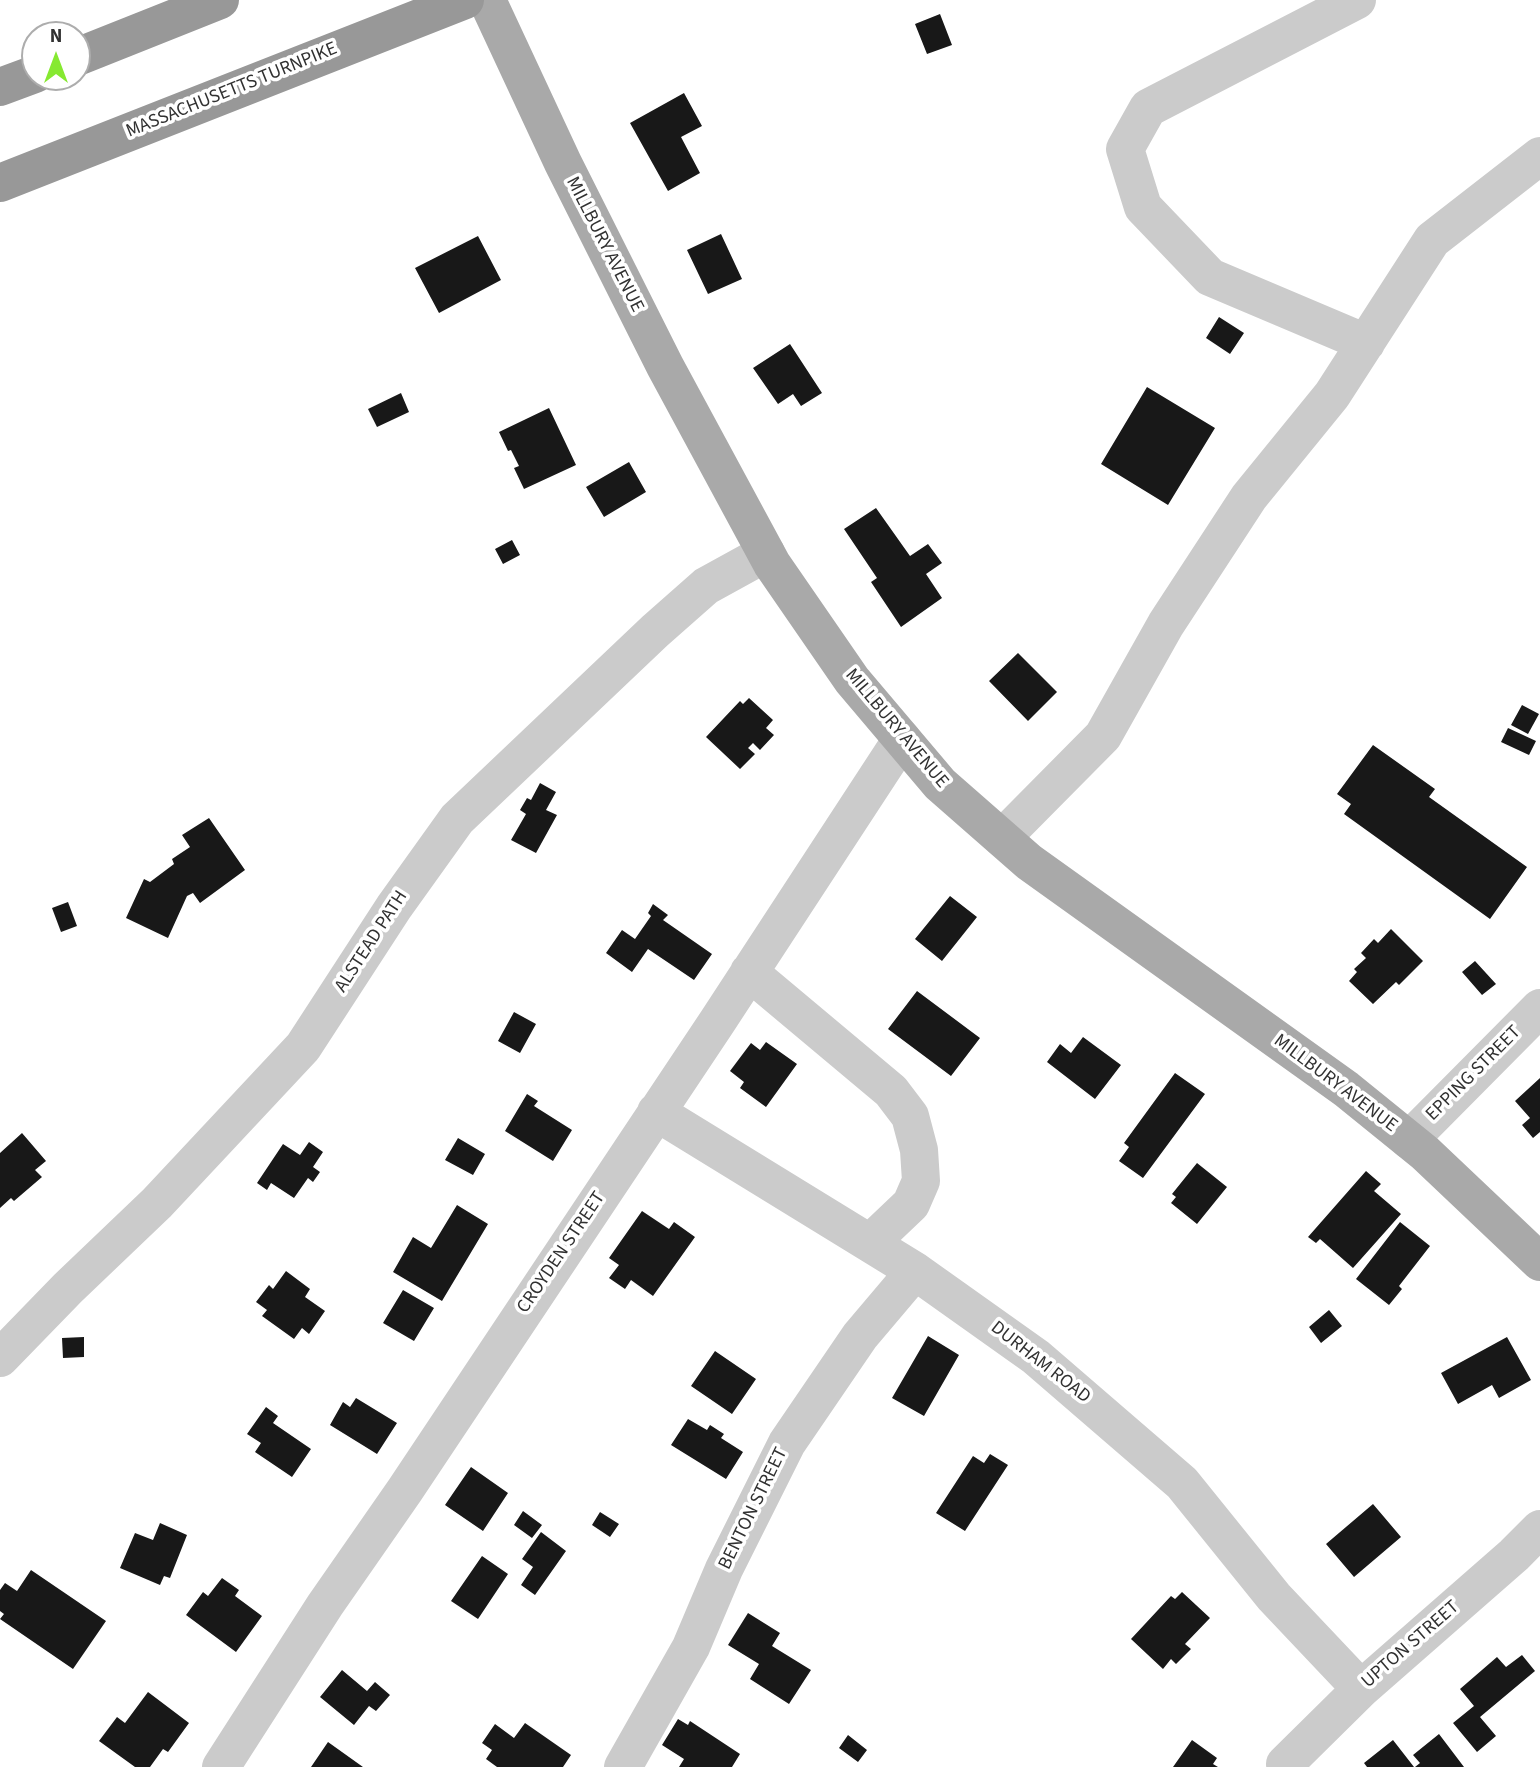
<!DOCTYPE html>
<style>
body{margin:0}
#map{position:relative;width:1540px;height:1767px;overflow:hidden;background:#fff;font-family:"Source Sans 3",sans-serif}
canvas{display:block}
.north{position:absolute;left:21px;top:21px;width:70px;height:70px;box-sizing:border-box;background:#fff;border:2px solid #adadad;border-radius:50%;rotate:0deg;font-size:19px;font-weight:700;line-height:28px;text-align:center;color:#313131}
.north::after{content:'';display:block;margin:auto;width:24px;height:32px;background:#86e931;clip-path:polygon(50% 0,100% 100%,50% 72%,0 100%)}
</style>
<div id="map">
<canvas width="1540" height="1767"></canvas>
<div class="north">N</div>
</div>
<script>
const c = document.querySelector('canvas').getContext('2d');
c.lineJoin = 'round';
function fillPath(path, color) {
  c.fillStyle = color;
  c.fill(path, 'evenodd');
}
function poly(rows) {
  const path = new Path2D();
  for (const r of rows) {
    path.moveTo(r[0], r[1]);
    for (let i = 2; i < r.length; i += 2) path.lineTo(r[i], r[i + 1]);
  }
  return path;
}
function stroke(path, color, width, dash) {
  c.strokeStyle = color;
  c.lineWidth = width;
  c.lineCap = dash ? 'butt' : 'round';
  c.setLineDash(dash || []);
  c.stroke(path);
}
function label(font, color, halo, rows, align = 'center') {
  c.font = font + ' "Source Sans 3",sans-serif';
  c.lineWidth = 7;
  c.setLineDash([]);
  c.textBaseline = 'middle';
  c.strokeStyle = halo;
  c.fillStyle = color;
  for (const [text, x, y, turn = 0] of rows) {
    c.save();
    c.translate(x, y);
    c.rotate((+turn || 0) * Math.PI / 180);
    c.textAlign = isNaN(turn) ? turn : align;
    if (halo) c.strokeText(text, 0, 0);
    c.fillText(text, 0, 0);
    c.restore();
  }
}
fillPath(poly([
 [940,14,952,45,927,54,915,24],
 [684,93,702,126,681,137,700,173,668,191,630,123],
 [721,234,742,279,708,294,687,250],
 [478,236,501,280,439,313,415,268],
 [1219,317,1244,333,1230,354,1206,338],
 [790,344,822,393,801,406,793,394,778,404,753,368],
 [1147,387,1215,428,1168,505,1101,464],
 [401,393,409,412,377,427,368,409],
 [549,408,576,465,524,489,514,468,519,466,511,450,508,451,499,432],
 [629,462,646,492,604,517,586,487],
 [876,508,910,556,928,544,942,563,926,574,942,598,901,627,871,582,877,578,844,529],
 [512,540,520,555,503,564,495,549],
 [1018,653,1057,692,1028,721,989,681],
 [749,698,773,720,766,728,774,735,760,750,753,743,748,748,755,754,740,769,706,737,740,701,743,704],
 [1522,705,1539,714,1528,734,1511,725],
 [1508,728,1536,741,1529,755,1501,742],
 [1373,745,1435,789,1429,797,1527,867,1490,919,1344,814,1351,804,1337,794],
 [540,783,556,792,546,810,557,815,536,853,511,840,526,814,520,810,527,798,531,800],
 [209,818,245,870,200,903,193,893,187,896,168,938,126,918,144,879,150,882,174,864,172,859,190,847,182,835],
 [950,896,977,917,942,961,915,939],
 [68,902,77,926,61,932,52,908],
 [653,904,668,915,663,920,712,954,694,980,648,949,632,972,606,953,622,930,635,939,651,916,648,913],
 [1391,929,1423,961,1399,985,1396,982,1373,1004,1349,981,1357,972,1354,969,1366,958,1361,953,1374,939,1378,943],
 [1475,961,1496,984,1482,995,1462,972],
 [917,991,980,1038,951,1076,888,1029],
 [514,1012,536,1024,520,1053,498,1041],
 [1083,1037,1121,1065,1095,1099,1047,1062,1060,1044,1071,1053],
 [766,1042,797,1064,766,1107,740,1088,744,1082,730,1071,751,1043,760,1050],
 [1175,1073,1205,1094,1143,1178,1119,1161,1129,1147,1124,1143],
 [1540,1078,1540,1132,1533,1138,1522,1125,1530,1118,1515,1101],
 [527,1094,538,1101,534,1106,572,1130,553,1161,505,1131],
 [22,1133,46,1161,35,1170,42,1177,14,1201,11,1198,0,1208,0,1153],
 [458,1138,485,1154,473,1175,445,1160],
 [309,1142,323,1152,313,1167,320,1172,313,1182,308,1178,294,1198,271,1183,267,1190,257,1183,283,1144,300,1155],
 [1197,1163,1227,1187,1197,1224,1171,1203,1176,1197,1172,1194],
 [1366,1171,1381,1184,1374,1191,1401,1214,1353,1268,1320,1239,1316,1243,1308,1237],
 [457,1205,488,1224,442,1301,393,1272,413,1237,431,1248],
 [642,1211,669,1229,674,1222,695,1237,653,1296,631,1280,625,1289,609,1278,619,1265,609,1258],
 [1400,1222,1430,1246,1399,1286,1402,1289,1389,1305,1356,1279],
 [286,1271,310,1289,305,1297,325,1311,309,1334,302,1328,294,1339,262,1316,267,1310,256,1302,269,1285,273,1289],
 [403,1290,434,1308,414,1341,383,1323],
 [1329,1310,1342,1326,1321,1343,1309,1327],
 [928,1336,959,1355,924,1416,892,1398],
 [84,1337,84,1357,63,1358,62,1338],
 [1507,1337,1531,1380,1499,1398,1492,1385,1458,1404,1441,1373],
 [715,1351,756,1379,732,1414,691,1386],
 [356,1398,397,1423,377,1454,330,1425,343,1402,350,1407],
 [266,1407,278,1416,273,1423,311,1449,292,1477,255,1452,261,1443,247,1434],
 [688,1419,707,1430,710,1425,724,1434,721,1438,743,1452,726,1479,671,1445],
 [990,1454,1008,1465,965,1531,936,1513,973,1456,984,1463],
 [471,1467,508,1493,483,1531,445,1505],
 [1373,1504,1401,1537,1354,1577,1326,1544],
 [523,1511,542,1525,532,1538,514,1525],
 [600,1512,619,1524,610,1537,592,1525],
 [160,1523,187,1535,170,1578,164,1576,160,1585,120,1568,135,1533,153,1540],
 [541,1532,566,1551,535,1595,521,1585,533,1567,522,1559],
 [482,1556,508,1574,478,1619,451,1601],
 [31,1570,106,1621,73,1669,0,1619,4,1614,0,1611,0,1590,5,1583,17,1591],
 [222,1578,239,1590,235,1596,262,1616,236,1652,186,1615,203,1592,208,1596],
 [1182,1592,1210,1618,1185,1644,1191,1649,1176,1664,1171,1659,1163,1669,1131,1639,1171,1596,1175,1599],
 [748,1613,780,1633,772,1646,811,1670,789,1704,750,1679,759,1664,728,1645],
 [1522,1655,1535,1671,1480,1717,1496,1736,1477,1752,1453,1723,1474,1706,1460,1689,1497,1657,1506,1667],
 [342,1670,367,1691,375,1682,390,1695,376,1711,369,1706,354,1725,320,1697],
 [148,1692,189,1723,168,1752,163,1749,150,1767,135,1767,99,1741,117,1717,125,1723],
 [678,1719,688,1725,690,1721,740,1754,732,1767,679,1767,684,1759,662,1745],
 [525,1723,571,1755,563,1767,497,1767,486,1759,492,1750,482,1743,495,1724,514,1738],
 [1439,1734,1464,1767,1415,1767,1420,1763,1413,1755],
 [848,1735,867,1750,858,1762,839,1748],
 [1192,1740,1217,1758,1213,1764,1218,1767,1173,1767],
 [1393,1740,1414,1767,1367,1767,1364,1763],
 [328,1742,363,1767,311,1767]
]), '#181818');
stroke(poly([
 [1357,0,1148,108,1125,149,1143,207,1210,277,1366,343],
 [1002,838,1103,736,1166,624,1249,497,1332,395,1432,240,1540,156],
 [749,972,891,1091,910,1116,919,1150,921,1181,911,1204,870,1243],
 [656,1112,915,1271,1036,1357,1182,1483,1274,1597,1361,1689],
 [1409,1140,1540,1008],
 [0,1358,68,1288,157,1203,303,1047,394,907,457,819,655,631,706,586,766,553],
 [1285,1764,1361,1689,1514,1555,1540,1529],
 [221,1767,325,1605,405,1490,717,1022,902,739],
 [623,1767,691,1647,724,1569,787,1443,860,1336,915,1271]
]), '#cbcbcb', 38);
stroke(poly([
 [487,0,563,163,665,366,772,564,852,680,940,784,1029,862,1346,1089,1425,1153,1540,1262]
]), '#a9a9a9', 38);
stroke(poly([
 [77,57,220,0],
 [0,87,35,74],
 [0,183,465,0]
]), '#989898', 38);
label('19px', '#313131', '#fff', [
 ["MASSACHUSETTS TURNPIKE",232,91,-22],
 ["MILLBURY AVENUE",604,245,63],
 ["MILLBURY AVENUE",896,729,50],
 ["ALSTEAD PATH",372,942,-57],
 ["EPPING STREET",1474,1074,-45],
 ["MILLBURY AVENUE",1335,1084,37],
 ["CROYDEN STREET",562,1253,-56],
 ["DURHAM ROAD",1040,1363,38],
 ["BENTON STREET",754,1509,-64],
 ["UPTON STREET",1411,1645,-41]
]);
</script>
